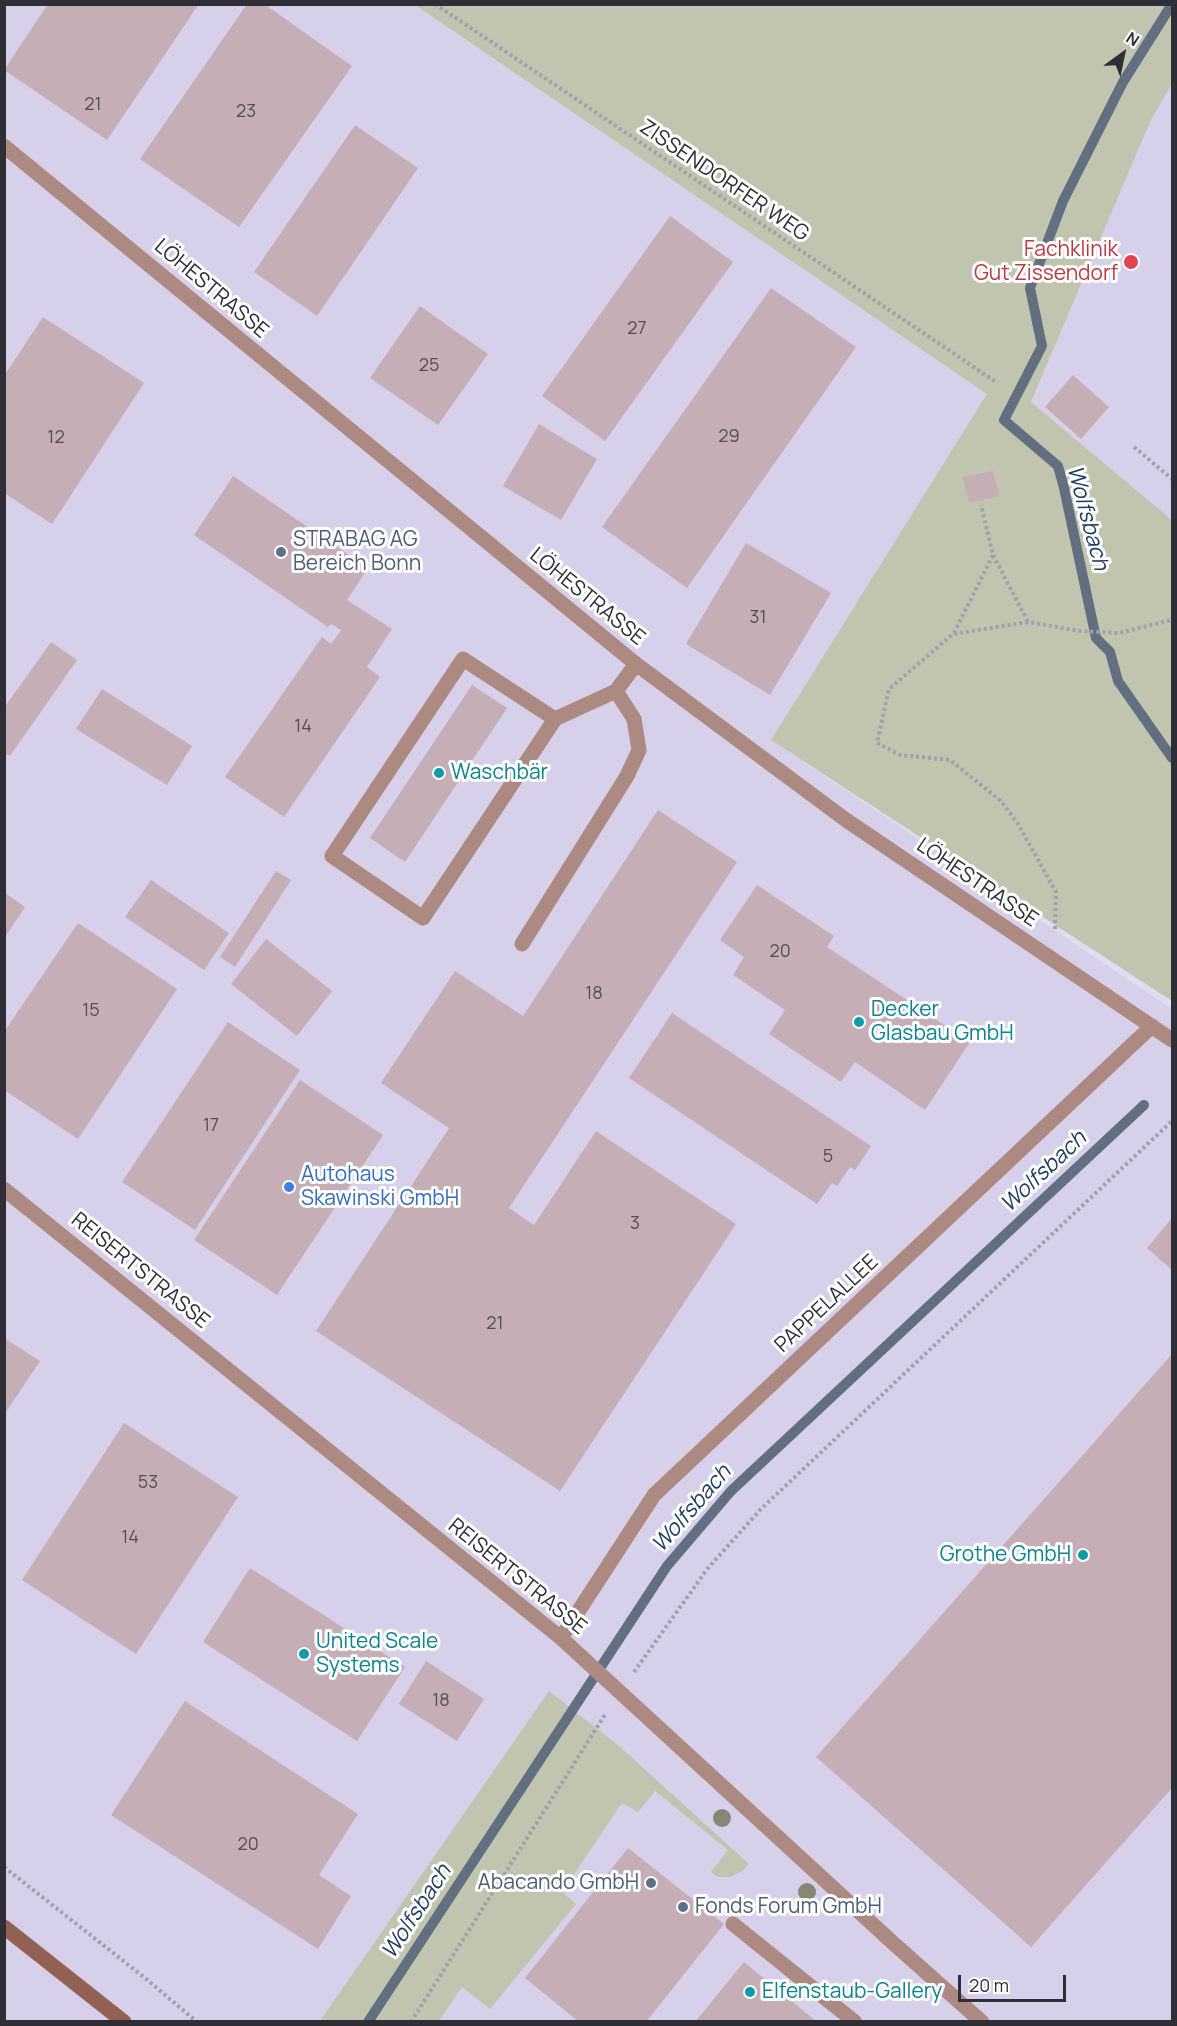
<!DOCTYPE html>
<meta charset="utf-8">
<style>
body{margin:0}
#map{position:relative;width:1177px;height:2026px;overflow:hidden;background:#e1dcf1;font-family:Manrope,sans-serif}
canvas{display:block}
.frame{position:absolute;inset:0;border:6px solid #2f2d35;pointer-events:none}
.north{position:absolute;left:1093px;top:24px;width:60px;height:60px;-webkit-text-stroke:4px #fff;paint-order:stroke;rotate:33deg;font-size:16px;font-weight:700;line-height:24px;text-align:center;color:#2f2d35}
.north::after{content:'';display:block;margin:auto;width:21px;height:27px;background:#2f2d35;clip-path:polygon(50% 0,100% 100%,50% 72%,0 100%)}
.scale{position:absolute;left:958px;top:1975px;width:108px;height:27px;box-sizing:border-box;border:3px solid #2f2d35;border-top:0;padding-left:8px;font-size:18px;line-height:21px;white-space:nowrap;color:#2f2d35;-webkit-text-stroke:4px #fff;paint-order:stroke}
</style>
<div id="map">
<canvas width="1177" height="2026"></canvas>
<div class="frame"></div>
<div class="north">N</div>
<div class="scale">20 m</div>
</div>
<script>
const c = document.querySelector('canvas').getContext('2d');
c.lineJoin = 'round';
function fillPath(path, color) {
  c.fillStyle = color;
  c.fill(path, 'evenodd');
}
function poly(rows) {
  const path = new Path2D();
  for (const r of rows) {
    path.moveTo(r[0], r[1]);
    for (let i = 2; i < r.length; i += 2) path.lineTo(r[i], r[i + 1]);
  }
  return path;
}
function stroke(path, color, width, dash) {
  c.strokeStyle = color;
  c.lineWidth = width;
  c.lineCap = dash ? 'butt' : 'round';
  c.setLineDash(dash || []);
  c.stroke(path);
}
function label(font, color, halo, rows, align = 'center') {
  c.font = font + ' Manrope,sans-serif';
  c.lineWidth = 6;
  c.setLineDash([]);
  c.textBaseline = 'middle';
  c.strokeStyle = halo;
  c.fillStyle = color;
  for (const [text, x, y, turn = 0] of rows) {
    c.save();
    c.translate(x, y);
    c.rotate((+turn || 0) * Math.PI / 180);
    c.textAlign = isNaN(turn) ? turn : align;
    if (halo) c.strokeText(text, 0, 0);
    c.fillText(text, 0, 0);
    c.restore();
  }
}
fillPath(poly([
 [5,5,415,5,988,394,771,740,1172,1009,1172,2021,5,2022],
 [1172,84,1172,520,1031,402,1150,122]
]), '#d7d0eb');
fillPath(poly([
 [415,5,1172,5,1172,84,1150,122,1031,402,1172,520,1172,1001,771,740,987,394],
 [549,1691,619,1746,749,1864,742,1871,730,1877,718,1877,711,1872,728,1850,655,1791,638,1812,622,1803,562,1892,576,1904,490,2009,462,1987,439,2021,320,2021]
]), '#c1c4af');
stroke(poly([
 [1172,4,1123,82,1063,201,1030,288,1042,346,1004,420,1058,466,1064,488,1096,638,1110,652,1118,681,1172,758],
 [368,2022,667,1566,731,1491,1144,1105]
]), '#616f81', 10);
fillPath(poly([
 [48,4,199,4,107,140,4,70],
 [247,4,264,4,352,66,239,227,140,159],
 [355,125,418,168,317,316,254,272],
 [670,216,733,262,605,441,542,396],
 [771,288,856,347,687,588,602,527],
 [420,306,488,354,438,425,370,378],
 [43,317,144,383,52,524,4,493,4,376],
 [1073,375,1109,407,1081,439,1045,407],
 [539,424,597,459,561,520,503,486],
 [993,471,999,496,969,503,963,477],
 [233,476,368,568,347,600,392,629,367,667,380,677,284,817,225,777,322,637,331,644,341,630,331,624,328,627,194,535],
 [746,543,831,593,770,695,686,644],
 [51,642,77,660,10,756,4,753,4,708],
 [472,685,507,708,405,862,370,838],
 [102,689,192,746,167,785,76,729],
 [658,810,737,862,509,1208,534,1225,596,1131,736,1224,560,1491,316,1331,449,1128,381,1083,455,971,523,1016],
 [276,871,291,880,235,967,220,957],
 [151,880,229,933,204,970,125,917],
 [757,885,834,936,827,947,970,1042,925,1110,855,1062,841,1082,769,1034,785,1010,733,975,744,957,720,940],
 [5,893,25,907,5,937],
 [78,923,177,989,78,1139,4,1090,4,1032],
 [266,939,332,991,297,1036,231,984],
 [672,1013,871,1146,855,1170,850,1167,837,1186,832,1183,817,1204,629,1078],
 [228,1022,300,1070,195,1230,122,1182],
 [300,1080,383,1135,277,1295,194,1240],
 [1172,1218,1172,1270,1147,1248],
 [4,1338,40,1361,4,1415],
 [1172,1354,1172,1788,1031,1947,816,1757],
 [124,1423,238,1497,136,1654,22,1580],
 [250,1568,405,1667,357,1741,203,1642],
 [426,1661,484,1699,457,1741,399,1704],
 [185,1701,358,1814,319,1875,351,1896,318,1949,111,1815],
 [628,1848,724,1924,646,2022,579,2022,525,1978],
 [744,1962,817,2022,695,2022]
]), '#c6aeb6');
stroke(poly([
 [435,4,996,382],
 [1134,447,1172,479],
 [993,555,1028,622],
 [954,633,993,555,981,505],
 [1055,929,1056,892,1018,824,1001,801,950,760,900,755,877,743,889,689,953,634,1028,622,1080,631,1119,633,1172,620],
 [634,1672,708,1568,761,1509,1172,1121],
 [4,1867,145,1978,197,2022],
 [411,2022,606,1713]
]), '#a39faf', 4, [3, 3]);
stroke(poly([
 [555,719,463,659,332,856,423,918,555,719,616,691,636,664],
 [522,944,627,776,639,750,634,719,616,691],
 [733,1924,855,2022]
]), '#ad8a81', 15);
stroke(poly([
 [4,146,636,664,846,820,1172,1040],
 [4,1189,561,1638,892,1942,982,2022],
 [561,1638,654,1495,1152,1026]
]), '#ad8a81', 15);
stroke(poly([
 [4,1927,124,2022]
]), '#936153', 15);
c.fillStyle = '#878775';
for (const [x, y] of [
 [722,1818],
 [807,1892]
]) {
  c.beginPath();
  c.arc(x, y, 9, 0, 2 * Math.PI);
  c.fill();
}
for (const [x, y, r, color] of [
 [1131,262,8,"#e0444e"],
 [281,552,6,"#5c6f8a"],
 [439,773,6,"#0f9aa8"],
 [859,1022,6,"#0f9aa8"],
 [289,1187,6,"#3f7fe0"],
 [1083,1555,6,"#0f9aa8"],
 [304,1654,6,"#0f9aa8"],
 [651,1883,6,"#5c6f8a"],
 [683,1907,6,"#5c6f8a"],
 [750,1992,6,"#0f9aa8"]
]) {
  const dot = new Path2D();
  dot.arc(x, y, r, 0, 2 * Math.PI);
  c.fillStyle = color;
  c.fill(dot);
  stroke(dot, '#fff', 2);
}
label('18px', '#554d55', null, [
 ["21",93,105],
 ["23",246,112],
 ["27",637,329],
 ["25",429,366],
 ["29",729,437],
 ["12",56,438],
 ["31",758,618],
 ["14",303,727],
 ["20",780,952],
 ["18",594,994],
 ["15",91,1011],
 ["17",211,1126],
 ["5",828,1157],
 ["3",635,1224],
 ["21",495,1324],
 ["53",148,1483],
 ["14",130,1538],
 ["18",441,1701],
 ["20",248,1845]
]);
label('21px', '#2f2d35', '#fff', [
 ["ZISSENDORFER WEG",724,181,34],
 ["LÖHESTRASSE",211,289,40],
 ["LÖHESTRASSE",587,597,39],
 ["LÖHESTRASSE",977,883,34],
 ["REISERTSTRASSE",140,1271,39],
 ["PAPPELALLEE",827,1304,-43],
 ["REISERTSTRASSE",517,1577,39]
]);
label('21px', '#be3a42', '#fff', [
 ["Fachklinik",1118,250],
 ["Gut Zissendorf",1118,274]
], 'right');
label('21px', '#4e5e75', '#fff', [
 ["STRABAG AG",293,540],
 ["Bereich Bonn",293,564],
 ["Abacando GmbH",639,1883,"right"],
 ["Fonds Forum GmbH",695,1907]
], 'left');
label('21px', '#0d838f', '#fff', [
 ["Waschbär",451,773],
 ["Decker",871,1010],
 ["Glasbau GmbH",871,1034],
 ["Grothe GmbH",1071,1555,"right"],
 ["United Scale",316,1642],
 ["Systems",316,1666],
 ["Elfenstaub-Gallery",762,1992]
], 'left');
label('21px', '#366cbe', '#fff', [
 ["Autohaus",301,1175],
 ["Skawinski GmbH",301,1199]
], 'left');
label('italic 22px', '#1f3e61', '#fff', [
 ["Wolfsbach",1087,518,75],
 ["Wolfsbach",1044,1172,-43],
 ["Wolfsbach",692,1509,-49],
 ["Wolfsbach",417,1912,-57]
]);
</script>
